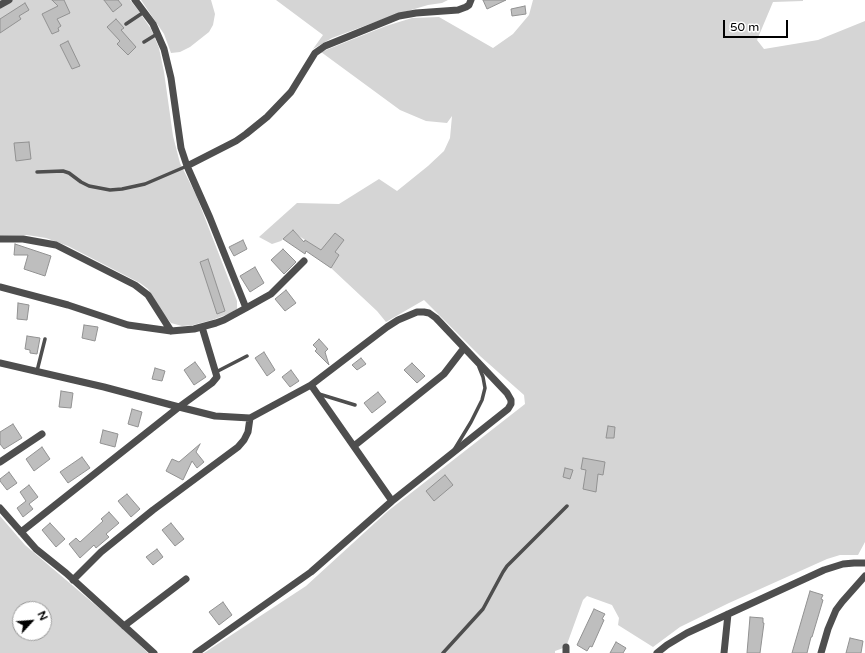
<!DOCTYPE html>
<style>
body{margin:0}
#map{position:relative;width:865px;height:653px;overflow:hidden;background:#fff;font-family:"Varela Round",sans-serif}
canvas{display:block}
.north{position:absolute;left:12px;top:601px;width:40px;height:40px;box-sizing:border-box;background:#fff;border:1px solid #999;border-radius:50%;rotate:64deg;font-size:11px;font-weight:700;line-height:16px;text-align:center;color:#000}
.north::after{content:'';display:block;margin:auto;width:14px;height:18px;background:#000;clip-path:polygon(50% 0,100% 100%,50% 72%,0 100%)}
.scale{position:absolute;left:723px;top:20px;width:65px;height:18px;box-sizing:border-box;border:2px solid #000;border-top:0;padding-left:5px;font-size:12px;line-height:14px;white-space:nowrap;color:#000;-webkit-text-stroke:3px #fff;paint-order:stroke}
</style>
<div id="map">
<canvas width="865" height="653"></canvas>
<div class="north">N</div>
<div class="scale">50 m</div>
</div>
<script>
const c = document.querySelector('canvas').getContext('2d');
c.lineJoin = 'round';
function fillPath(path, color) {
  c.fillStyle = color;
  c.fill(path, 'evenodd');
}
function poly(rows) {
  const path = new Path2D();
  for (const r of rows) {
    path.moveTo(r[0], r[1]);
    for (let i = 2; i < r.length; i += 2) path.lineTo(r[i], r[i + 1]);
  }
  return path;
}
function stroke(path, color, width, dash) {
  c.strokeStyle = color;
  c.lineWidth = width;
  c.lineCap = dash ? 'butt' : 'round';
  c.setLineDash(dash || []);
  c.stroke(path);
}
fillPath(poly([
 [0,0,130,0,138,10,151,29,159,48,164,72,173,136,180,163,196,195,237,301,237,309,231,313,212,320,193,325,182,326,171,323,165,316,148,289,140,283,68,246,46,238,27,235,0,236],
 [141,0,211,0,215,14,213,25,209,32,190,47,180,52,171,53,164,34],
 [276,0,448,0,442,3,428,5,394,15,332,38,313,49,323,35],
 [533,0,803,0,803,1,773,2,757,40,764,49,818,40,865,21,865,542,858,555,840,555,827,559,729,603,680,627,653,647,618,625,619,618,612,605,587,596,583,600,566,647,555,651,555,653,204,653,306,586,388,511,525,404,524,395,480,356,424,300,386,322,377,311,331,268,339,255,332,250,328,255,299,236,293,230,281,241,272,244,259,237,297,203,339,204,379,179,397,191,428,166,444,151,450,138,452,116,447,123,426,121,400,110,321,52,386,26,412,18,439,17,493,48,513,34,529,15],
 [0,516,25,545,120,626,148,653,0,653],
 [20,609,44,609,44,633,20,633]
]), '#d5d5d5');
const building = poly([
 [52,0,64,0,70,13,57,19,61,26,58,28,59,31,52,34,42,14,58,6,52,0],
 [104,0,118,0,122,5,113,12,104,0],
 [483,0,506,0,487,9,483,0],
 [25,3,29,10,19,16,21,19,0,33,0,19,25,3],
 [525,6,526,14,512,16,511,9,525,6],
 [116,19,124,28,121,30,136,47,128,55,117,44,120,41,107,27,116,19],
 [68,41,80,66,72,69,60,45,68,41],
 [29,142,31,159,16,161,14,143,29,142],
 [293,230,304,242,305,240,321,250,335,233,344,240,335,252,339,255,331,268,306,251,305,254,283,239,293,230],
 [243,240,247,249,234,256,229,247,243,240],
 [15,244,51,256,45,276,24,269,28,255,14,255,15,244],
 [283,249,296,262,284,274,271,260,283,249],
 [208,259,225,311,217,314,200,262,208,259],
 [255,267,264,283,250,292,240,276,255,267],
 [286,290,296,303,285,311,275,299,286,290],
 [18,303,29,305,27,320,17,319,18,303],
 [84,325,98,327,95,341,82,338,84,325],
 [27,336,40,338,37,354,30,353,30,350,25,349,27,336],
 [319,339,328,349,325,352,329,365,315,351,317,349,313,345,319,339],
 [264,352,275,370,267,376,255,358,264,352],
 [361,358,366,364,357,370,352,365,361,358],
 [195,362,206,377,194,385,184,370,195,362],
 [412,363,425,376,417,383,404,370,412,363],
 [155,368,165,371,162,381,152,379,155,368],
 [291,370,299,381,290,387,282,377,291,370],
 [61,391,73,393,71,408,59,407,61,391],
 [378,392,386,402,372,413,364,403,378,392],
 [132,409,142,412,138,427,128,424,132,409],
 [13,424,22,438,4,449,0,444,0,432,13,424],
 [608,426,615,427,614,438,606,438,608,426],
 [103,430,118,434,115,447,100,443,103,430],
 [200,444,196,452,204,462,197,468,192,461,183,480,166,471,172,459,179,462,200,444],
 [42,447,50,459,34,471,26,459,42,447],
 [82,457,90,468,68,483,60,472,82,457],
 [583,458,605,462,603,475,598,474,596,492,583,489,586,470,581,469,583,458],
 [565,468,573,470,570,479,563,477,565,468],
 [9,472,17,483,7,490,0,481,0,479,9,472],
 [445,475,453,485,434,501,426,491,445,475],
 [29,485,38,497,29,504,33,509,23,517,17,508,26,501,20,492,29,485],
 [127,494,140,509,131,517,118,501,127,494],
 [109,512,119,523,106,534,109,537,96,548,94,545,80,558,69,544,76,538,80,542,103,521,101,519,109,512],
 [50,523,65,539,56,547,42,530,50,523],
 [171,523,184,539,175,546,162,530,171,523],
 [157,549,163,557,153,565,146,557,157,549],
 [810,591,823,595,821,599,823,600,812,637,811,637,807,653,792,653,810,591],
 [223,602,232,615,219,625,209,612,223,602],
 [594,609,605,614,602,619,604,620,592,647,590,646,587,651,577,645,594,609],
 [750,617,763,618,763,623,764,623,760,653,747,653,750,617],
 [850,638,863,641,861,653,846,653,850,638],
 [616,642,626,648,623,653,610,653,616,642]
]);
fillPath(building, '#bebebe');
stroke(building, '#929292', 1);
stroke(poly([
 [126,24,144,12],
 [144,42,157,34],
 [37,172,63,171,69,173,81,182,89,186,110,190,122,189,145,184,187,166],
 [37,371,45,339],
 [216,372,247,356],
 [319,394,355,405],
 [454,450,471,422,482,400,485,388,483,377,479,367],
 [443,653,483,609,503,572,507,566,567,506]
]), '#4e4e4e', 3.5);
stroke(poly([
 [0,5,9,0],
 [187,166,236,141,246,134,267,117,291,92,315,53,325,46,399,16,416,13,458,10,466,7,469,5,471,0],
 [0,239,23,239,56,245,135,285,148,295,171,331],
 [0,287,68,305,128,325,171,331,194,329,216,323,224,320,246,308,210,218,187,166,181,148,171,78,164,49,153,24,135,0],
 [246,308,271,294,304,261],
 [0,363,104,387,179,407],
 [311,385,392,501],
 [354,446,444,374,464,348],
 [0,462,42,434],
 [0,508,36,549,66,573,154,653],
 [21,532,179,407],
 [73,580,101,552,153,510,238,447,244,440,248,432,250,418,215,416,179,407,212,383,217,377,202,327],
 [124,626,186,579],
 [196,653,311,572,392,501,508,409,511,404,511,400,507,393,436,318,429,313,424,312,417,312,398,320,387,327,311,385,250,418],
 [566,653,566,647],
 [657,653,667,645,687,633,824,570,843,564,854,563,865,563],
 [724,653,728,614],
 [821,653,828,629,836,610,842,602,865,576]
]), '#4e4e4e', 7);
</script>
